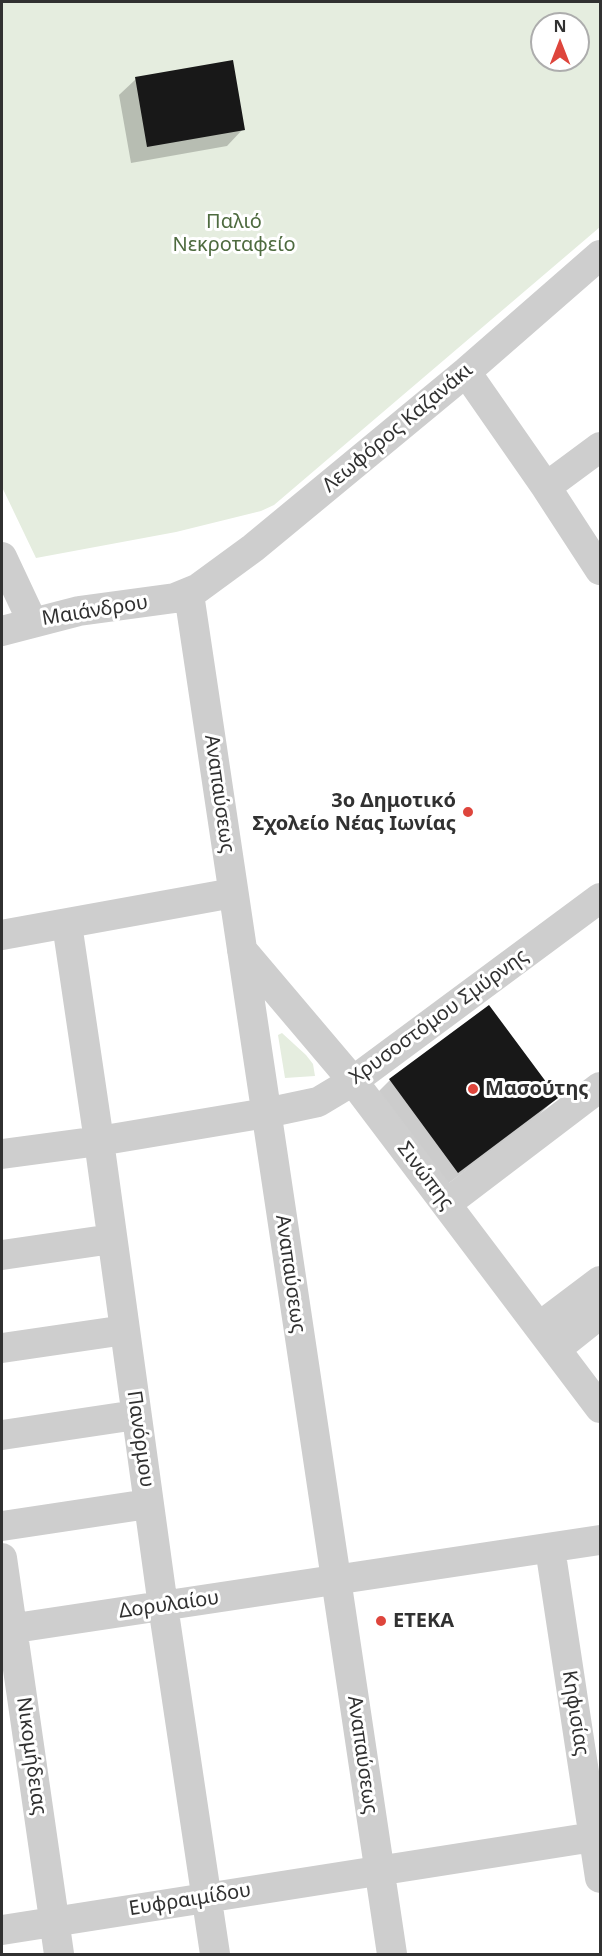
<!DOCTYPE html>
<meta charset="utf-8">
<style>
body{margin:0}
#map{position:relative;width:602px;height:1956px;overflow:hidden;background:#fff;font-family:"Noto Sans",sans-serif}
canvas{display:block}
.frame{position:absolute;inset:0;border:3px solid #313131;pointer-events:none}
.north{position:absolute;left:530px;top:12px;width:60px;height:60px;box-sizing:border-box;background:#fff;border:2px solid #adadad;border-radius:50%;rotate:0deg;font-size:16px;font-weight:700;line-height:24px;text-align:center;color:#313131}
.north::after{content:'';display:block;margin:auto;width:21px;height:27px;background:#de453c;clip-path:polygon(50% 0,100% 100%,50% 72%,0 100%)}
</style>
<div id="map">
<canvas width="602" height="1956"></canvas>
<div class="frame"></div>
<div class="north">N</div>
</div>
<script>
const c = document.querySelector('canvas').getContext('2d');
c.lineJoin = 'round';
function fillPath(path, color) {
  c.fillStyle = color;
  c.fill(path, 'evenodd');
}
function poly(rows) {
  const path = new Path2D();
  for (const r of rows) {
    path.moveTo(r[0], r[1]);
    for (let i = 2; i < r.length; i += 2) path.lineTo(r[i], r[i + 1]);
  }
  return path;
}
function stroke(path, color, width, dash) {
  c.strokeStyle = color;
  c.lineWidth = width;
  c.lineCap = dash ? 'butt' : 'round';
  c.setLineDash(dash || []);
  c.stroke(path);
}
function label(font, color, halo, rows, align = 'center') {
  c.font = font + ' "Noto Sans",sans-serif';
  c.lineWidth = 6;
  c.setLineDash([]);
  c.textBaseline = 'middle';
  c.strokeStyle = halo;
  c.fillStyle = color;
  for (const [text, x, y, turn = 0] of rows) {
    c.save();
    c.translate(x, y);
    c.rotate((+turn || 0) * Math.PI / 180);
    c.textAlign = isNaN(turn) ? turn : align;
    if (halo) c.strokeText(text, 0, 0);
    c.fillText(text, 0, 0);
    c.restore();
  }
}
fillPath(poly([
 [2,2,600,2,600,227,274,505,261,511,176,532,36,558,2,487],
 [542,24,578,24,578,60,542,60],
 [282,1033,306,1055,313,1064,315,1076,285,1078,278,1035]
]), '#e5eddf');
fillPath(poly([
 [136,79,243,129,227,146,131,163,119,95],
 [489,1007,556,1098,536,1118,437,1192,369,1101,390,1080]
]), '#0003');
fillPath(poly([
 [233,60,245,130,147,147,135,77],
 [489,1005,558,1098,458,1173,389,1079]
]), '#181818');
stroke(poly([
 [466,372,546,487,600,570],
 [546,487,600,447],
 [2,557,32,621],
 [189,594,392,1954],
 [2,631,79,611,175,598,197,589,253,548,466,372,600,255],
 [67,924,99,1141,163,1606,215,1954],
 [2,935,233,893],
 [242,950,353,1081,600,1408],
 [2,1154,99,1141,266,1113,318,1102,353,1081,600,898],
 [446,1204,600,1087],
 [2,1255,112,1239],
 [539,1327,600,1281],
 [2,1348,125,1330],
 [556,1349,600,1314],
 [2,1435,136,1415],
 [2,1526,148,1504],
 [550,1548,600,1878],
 [2,1558,59,1954],
 [2,1630,600,1540],
 [2,1930,600,1836]
]), '#cecece', 30);
for (const [x, y, r, color] of [
 [468,812,6,"#de453c"],
 [473,1089,6,"#de453c"],
 [381,1621,6,"#de453c"]
]) {
  const dot = new Path2D();
  dot.arc(x, y, r, 0, 2 * Math.PI);
  c.fillStyle = color;
  c.fill(dot);
  stroke(dot, '#fff', 2);
}
label('20px', '#4e6b3f', '#fff', [
 ["Παλιό",234,222],
 ["Νεκροταφείο",234,245]
]);
label('20px', '#313131', '#fff', [
 ["Λεωφόρος Καζανάκι",398,428,-40],
 ["Μαιάνδρου",95,611,-9],
 ["Αναπαύσεως",219,794,82],
 ["Χρυσοστόμου Σμύρνης",439,1017,-36],
 ["Σινώπης",425,1176,53],
 ["Αναπαύσεως",290,1274,82],
 ["Πανόρμου",140,1439,82],
 ["Δορυλαίου",169,1605,-8],
 ["Κηφισίας",575,1713,81],
 ["Αναπαύσεως",362,1755,82],
 ["Νικομήδειας",31,1756,82],
 ["Ευφραιμίδου",190,1900,-9]
]);
label('bold 20px', '#313131', '#fff', [
 ["3ο Δημοτικό",456,801,"right"],
 ["Σχολείο Νέας Ιωνίας",456,824,"right"],
 ["Μασούτης",485,1089],
 ["ΕΤΕΚΑ",393,1621]
], 'left');
</script>
